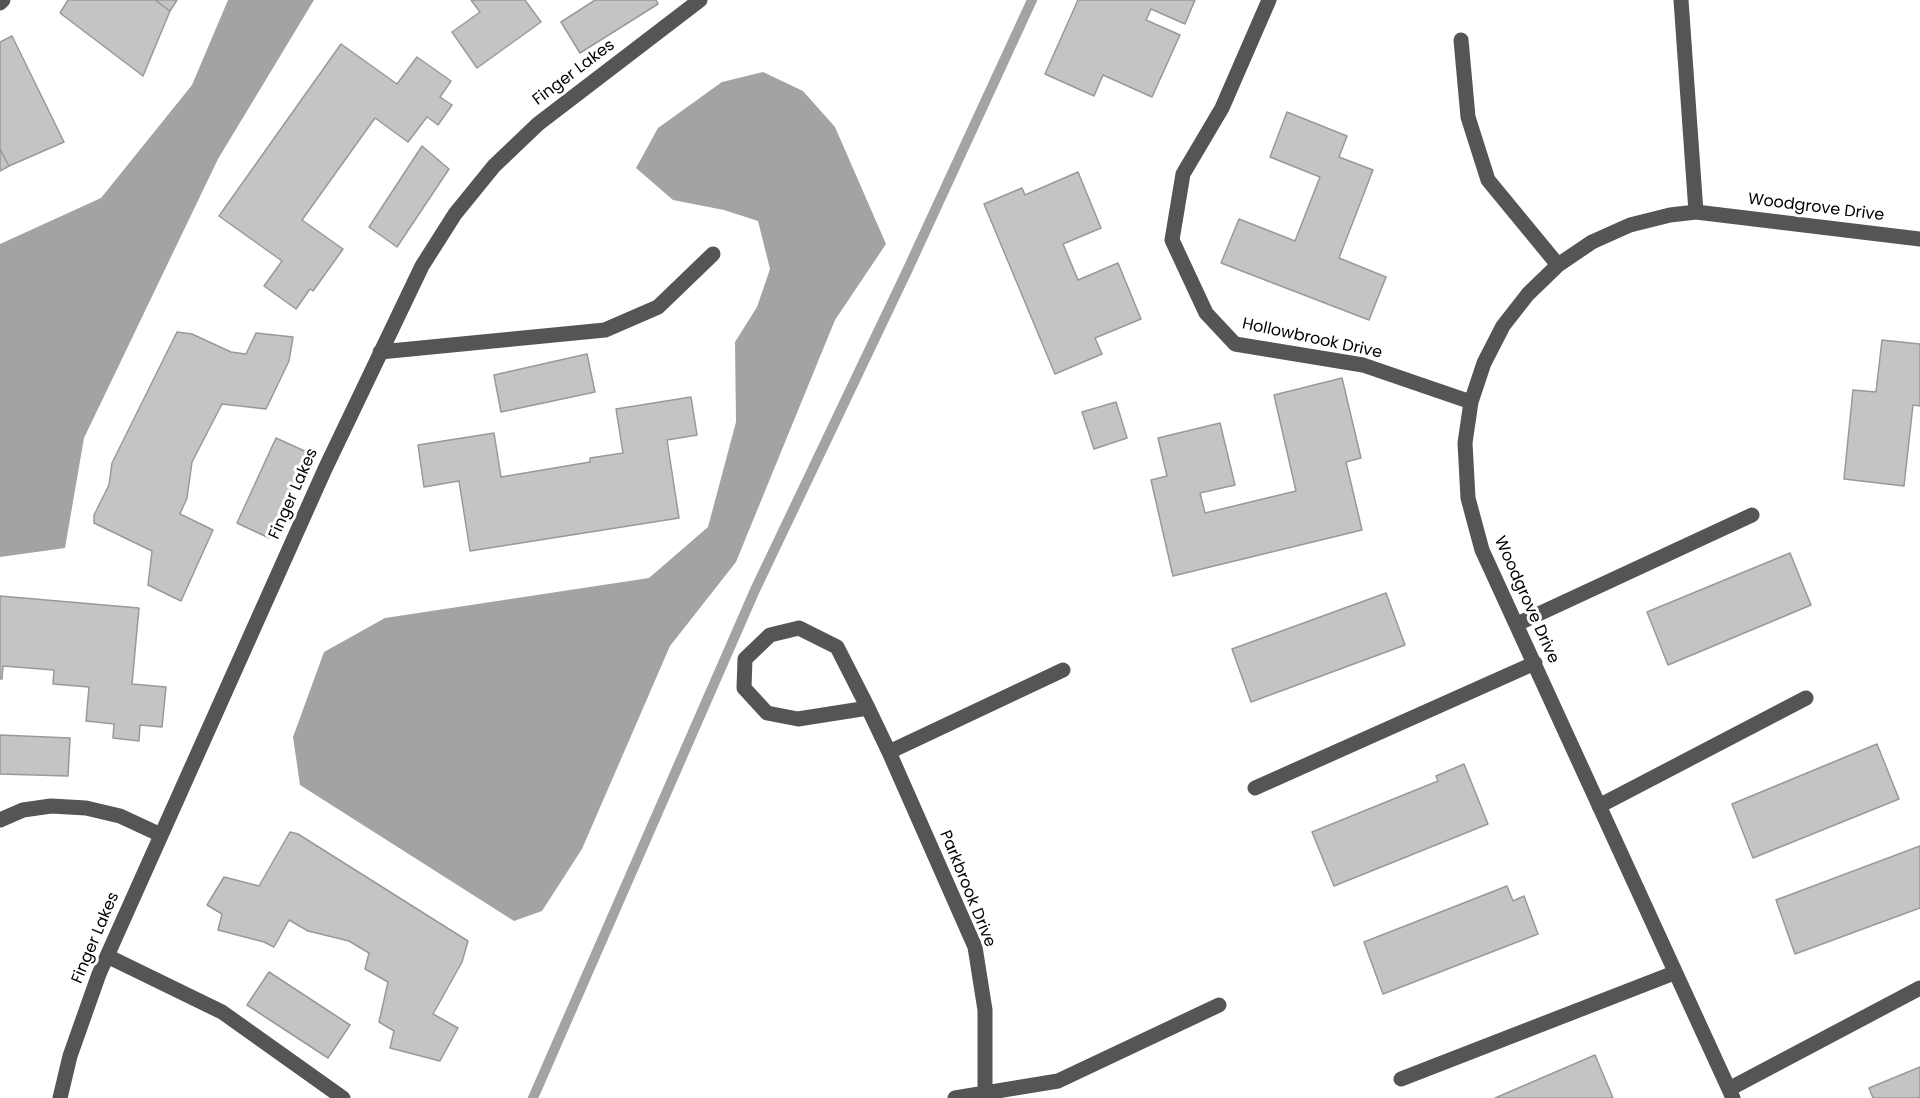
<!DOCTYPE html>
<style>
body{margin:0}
canvas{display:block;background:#fff}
</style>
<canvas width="1920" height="1098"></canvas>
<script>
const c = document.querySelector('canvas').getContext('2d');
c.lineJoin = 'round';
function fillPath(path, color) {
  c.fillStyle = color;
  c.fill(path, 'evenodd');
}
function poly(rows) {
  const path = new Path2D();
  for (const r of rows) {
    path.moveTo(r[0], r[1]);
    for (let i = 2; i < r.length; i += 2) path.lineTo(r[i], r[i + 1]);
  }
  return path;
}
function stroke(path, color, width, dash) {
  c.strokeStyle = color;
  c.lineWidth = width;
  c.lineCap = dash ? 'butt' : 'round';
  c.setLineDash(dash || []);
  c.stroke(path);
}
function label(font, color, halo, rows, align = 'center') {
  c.font = font + ' Poppins,sans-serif';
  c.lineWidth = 6;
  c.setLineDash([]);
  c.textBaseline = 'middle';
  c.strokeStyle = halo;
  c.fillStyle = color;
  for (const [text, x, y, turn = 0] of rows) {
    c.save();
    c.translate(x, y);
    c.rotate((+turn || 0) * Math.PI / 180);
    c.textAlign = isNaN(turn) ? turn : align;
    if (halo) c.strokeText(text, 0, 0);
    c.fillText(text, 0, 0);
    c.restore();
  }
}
fillPath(poly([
 [228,0,314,0,218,159,84,438,65,548,0,557,0,244,101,198,192,85],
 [763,72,803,91,835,127,886,244,835,320,736,562,670,646,582,849,542,911,514,921,300,785,293,737,324,652,385,618,649,578,708,527,736,422,735,342,757,307,770,269,758,221,724,210,673,200,636,168,658,128,722,82]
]), '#a3a3a3');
stroke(poly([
 [533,1098,755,590,907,271,1032,0]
]), '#a3a3a3', 10);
const building = poly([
 [68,0,155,0,170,11,143,76,60,13,68,0],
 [155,0,177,0,170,11,155,0],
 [471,0,525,0,541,22,477,68,452,32,480,12,471,0],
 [595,0,656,0,658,4,580,53,561,22,595,0],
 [1078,0,1195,0,1185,24,1151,9,1146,20,1180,35,1152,97,1103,75,1094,96,1045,74,1078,0],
 [12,36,64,142,9,166,0,149,0,42,12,36],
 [341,44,397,84,417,57,451,81,440,97,452,105,438,125,427,117,408,142,375,118,302,220,343,249,313,291,310,289,296,309,264,286,282,261,219,216,341,44],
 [1287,112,1347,136,1339,157,1373,170,1339,258,1386,277,1369,320,1221,263,1239,219,1295,241,1320,177,1270,157,1287,112],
 [422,146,449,169,397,247,369,227,422,146],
 [0,149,9,166,0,171,0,149],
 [1078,172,1101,228,1063,244,1078,280,1118,263,1141,319,1095,338,1102,354,1055,374,984,204,1022,188,1025,195,1078,172],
 [177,332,192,334,231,352,246,354,256,333,293,337,289,361,266,409,222,404,192,462,187,498,180,514,213,530,181,601,148,585,152,551,94,523,94,515,109,485,112,463,177,332],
 [1882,340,1920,344,1920,406,1913,405,1904,486,1844,479,1853,390,1876,392,1882,340],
 [587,354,595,392,501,412,494,375,587,354],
 [1342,378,1361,458,1346,462,1362,530,1173,576,1151,480,1167,476,1158,438,1220,423,1235,485,1200,493,1205,513,1296,491,1274,395,1342,378],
 [691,397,697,435,667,440,679,518,470,551,459,481,424,487,418,445,494,433,501,477,590,462,590,458,623,453,616,409,691,397],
 [1116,402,1127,438,1094,449,1082,412,1116,402],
 [276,438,309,453,269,538,237,523,276,438],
 [1790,553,1811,605,1668,665,1647,612,1790,553],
 [1386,593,1405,645,1251,702,1232,649,1386,593],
 [0,596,139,608,132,684,166,687,162,727,140,725,139,741,113,738,114,724,86,721,89,687,53,684,54,670,3,666,2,679,0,679,0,596],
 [0,735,70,738,68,776,0,774,0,735],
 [1877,744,1899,799,1753,858,1732,804,1877,744],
 [1464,764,1488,824,1334,886,1312,832,1438,781,1436,776,1464,764],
 [290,832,298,834,468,941,462,962,433,1014,458,1028,440,1061,390,1048,394,1031,379,1022,388,982,365,969,369,953,349,941,308,931,289,920,274,947,264,942,218,930,222,914,207,905,224,877,259,886,290,832],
 [1920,846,1920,908,1795,954,1776,900,1920,846],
 [1507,886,1513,901,1524,896,1538,934,1383,994,1364,942,1507,886],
 [269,972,350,1025,328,1058,247,1005,269,972],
 [1595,1055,1613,1098,1495,1098,1595,1055],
 [1920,1067,1920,1098,1873,1098,1869,1088,1920,1067]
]);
fillPath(building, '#c4c4c4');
stroke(building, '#999', 1.5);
stroke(poly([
 [1269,0,1222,108,1183,174,1172,240,1206,313,1235,344,1363,365,1471,402],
 [1681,0,1696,212],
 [0,3,3,0],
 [1461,40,1468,117,1488,180,1558,265],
 [380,352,605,330,658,307,713,254],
 [1517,624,1752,515],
 [868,708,798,719,767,713,744,688,745,659,770,635,799,628,837,647,868,708,889,752,975,947,985,1010,985,1095],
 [889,752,1063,670],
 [1255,788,1535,663],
 [1599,806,1806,698],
 [0,820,23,810,51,806,86,808,120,816,161,835],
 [107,956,222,1012,343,1098],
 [1401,1079,1674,973],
 [1729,1089,1920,988],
 [60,1098,70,1056,99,974,325,469,422,266,455,214,494,166,538,124,700,0],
 [955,1098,1058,1081,1219,1005],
 [1733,1098,1482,550,1468,498,1465,443,1471,402,1484,363,1503,326,1528,294,1558,265,1592,242,1630,225,1670,215,1696,212,1920,239]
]), '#555', 15);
label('16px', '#000', '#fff', [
 ["Finger Lakes",574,73,-37],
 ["Woodgrove Drive",1816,208,7],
 ["Hollowbrook Drive",1312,339,12],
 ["Finger Lakes",294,494,-66],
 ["Woodgrove Drive",1526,600,66],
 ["Parkbrook Drive",967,889,68],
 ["Finger Lakes",96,938,-67]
]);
</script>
